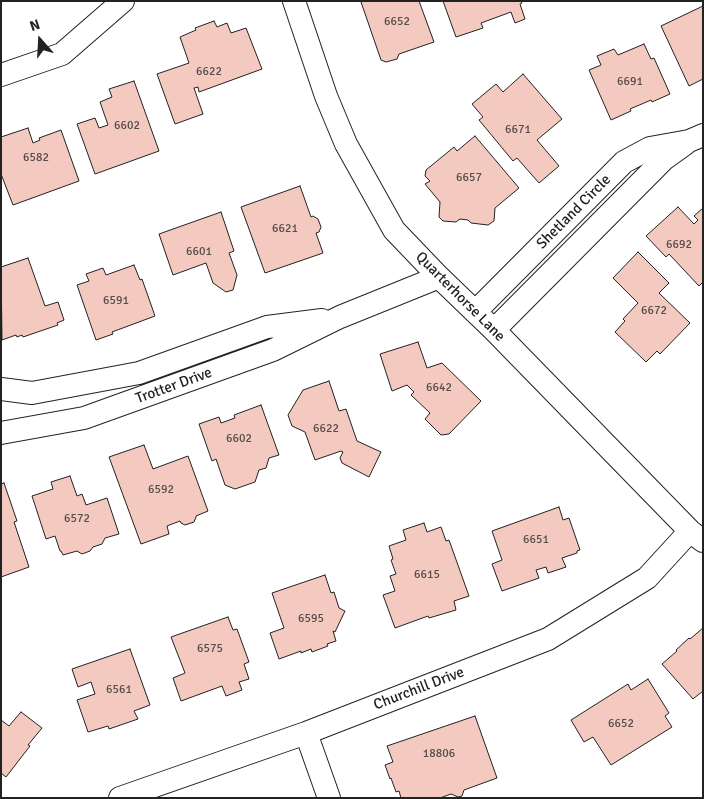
<!DOCTYPE html>
<style>
body{margin:0}
#map{position:relative;width:704px;height:799px;overflow:hidden;background:#fff;font-family:Signika,sans-serif}
canvas{display:block}
.frame{position:absolute;inset:0;border:2px solid #222;pointer-events:none}
.north{position:absolute;left:15px;top:15px;width:50px;height:50px;-webkit-text-stroke:4px #fff;paint-order:stroke;rotate:341deg;font-size:14px;font-weight:700;line-height:20px;text-align:center;color:#222}
.north::after{content:'';display:block;margin:auto;width:18px;height:22px;background:#222;clip-path:polygon(50% 0,100% 100%,50% 72%,0 100%)}
</style>
<div id="map">
<canvas width="704" height="799"></canvas>
<div class="frame"></div>
<div class="north">N</div>
</div>
<script>
const c = document.querySelector('canvas').getContext('2d');
c.lineJoin = 'round';
function fillPath(path, color) {
  c.fillStyle = color;
  c.fill(path, 'evenodd');
}
function poly(rows) {
  const path = new Path2D();
  for (const r of rows) {
    path.moveTo(r[0], r[1]);
    for (let i = 2; i < r.length; i += 2) path.lineTo(r[i], r[i + 1]);
  }
  return path;
}
function stroke(path, color, width, dash) {
  c.strokeStyle = color;
  c.lineWidth = width;
  c.lineCap = dash ? 'butt' : 'round';
  c.setLineDash(dash || []);
  c.stroke(path);
}
function label(font, color, halo, rows, align = 'center') {
  c.font = font + ' Signika,sans-serif';
  c.lineWidth = 4;
  c.setLineDash([]);
  c.textBaseline = 'middle';
  c.strokeStyle = halo;
  c.fillStyle = color;
  for (const [text, x, y, turn = 0] of rows) {
    c.save();
    c.translate(x, y);
    c.rotate((+turn || 0) * Math.PI / 180);
    c.textAlign = isNaN(turn) ? turn : align;
    if (halo) c.strokeText(text, 0, 0);
    c.fillText(text, 0, 0);
    c.restore();
  }
}
const building = poly([
 [363,1,419,1,434,42,399,54,397,59,386,62,381,60,361,2,363,1],
 [443,1,521,1,522,3,520,4,525,19,515,23,511,12,481,23,483,28,456,37,443,1],
 [703,6,703,79,689,86,661,26,703,6],
 [214,21,217,27,227,23,231,33,246,28,262,69,199,92,198,87,194,88,203,114,175,124,157,74,189,63,180,37,196,30,195,28,214,21],
 [644,44,651,59,654,58,670,94,652,102,651,100,630,109,631,111,611,120,589,70,601,65,597,56,614,49,618,55,644,44],
 [523,74,562,119,537,140,559,166,539,183,517,158,513,161,479,120,483,117,472,104,496,84,503,92,523,74],
 [134,81,159,151,95,174,77,124,95,118,99,128,108,125,100,102,112,97,109,89,134,81],
 [28,128,33,143,40,140,39,138,61,130,79,181,13,205,1,174,1,137,28,128],
 [475,136,519,188,495,208,494,221,488,225,471,223,468,220,460,219,456,222,443,221,439,217,440,202,425,184,430,181,425,176,426,170,454,147,457,151,475,136],
 [300,186,311,217,313,216,318,219,321,227,319,232,316,233,323,253,265,273,241,207,300,186],
 [678,207,694,224,698,220,694,216,703,208,703,282,699,286,669,254,666,257,646,236,678,207],
 [221,212,234,251,229,253,237,275,233,290,226,292,213,283,206,263,173,275,159,234,221,212],
 [638,252,669,283,659,293,690,323,660,354,657,351,646,362,615,332,625,321,623,319,638,303,613,278,638,252],
 [28,258,45,306,58,302,64,320,57,323,58,325,23,337,22,335,17,337,16,335,2,340,1,267,28,258],
 [134,265,140,280,142,279,155,316,112,332,113,334,96,340,77,285,89,281,86,274,103,268,106,275,134,265],
 [418,342,427,368,442,363,481,401,449,434,441,435,425,419,430,413,411,395,414,392,407,385,392,391,380,354,418,342],
 [329,381,339,411,346,409,357,441,381,452,369,477,342,463,340,458,343,452,341,451,315,460,305,432,292,426,288,415,303,390,329,381],
 [261,405,279,455,269,458,266,468,259,470,255,482,235,489,225,485,216,459,212,461,199,424,219,417,221,423,235,418,234,415,261,405],
 [144,445,153,469,188,456,208,511,196,516,196,517,194,522,185,525,181,523,180,521,167,526,169,534,141,544,109,457,144,445],
 [70,476,77,496,82,494,86,505,107,498,119,534,105,538,102,544,93,547,90,551,82,554,77,551,63,555,61,551,60,551,55,536,46,539,32,496,53,489,51,482,70,476],
 [4,483,17,521,14,522,29,567,1,577,1,484,4,483],
 [559,507,563,520,569,518,580,550,577,551,577,553,562,558,566,567,548,573,546,567,536,570,539,578,502,591,492,564,502,560,492,531,559,507],
 [424,523,427,532,441,527,446,541,449,540,469,596,454,601,456,610,429,618,428,616,395,628,383,595,395,591,390,576,396,574,391,560,393,559,389,546,406,540,403,530,424,523],
 [325,575,331,593,334,592,339,608,345,611,335,632,333,631,336,641,327,644,328,646,312,652,311,649,301,653,301,651,279,659,270,633,284,628,272,593,325,575],
 [228,617,233,630,237,629,249,662,244,664,249,679,239,682,242,690,226,696,222,686,181,701,173,678,185,673,171,637,228,617],
 [703,628,703,691,693,699,662,664,677,651,676,650,689,638,690,639,703,628],
 [130,649,150,705,134,711,138,719,109,729,108,726,88,732,77,700,95,694,91,682,78,687,72,669,130,649],
 [648,679,669,713,665,716,672,727,611,765,593,737,584,742,571,720,628,684,631,690,648,679],
 [21,712,42,728,28,745,30,746,6,777,1,773,1,720,9,726,21,712],
 [475,716,497,778,464,790,462,796,458,797,451,794,440,798,401,798,399,791,396,792,391,778,390,779,385,765,393,762,387,746,475,716]
]);
fillPath(building, '#f3c9c0');
stroke(building, '#222', 1);
const minor = poly([
 [294,1,326,96,346,144,394,230,439,277,494,330,690,531,703,541],
 [1,75,62,54,123,1],
 [475,312,624,162,650,148,689,141,703,135],
 [494,330,664,159,685,144],
 [1,389,32,393,139,373,267,327,322,320],
 [1,433,84,418,273,350,340,317,439,277],
 [306,733,329,798],
 [120,798,306,733,548,639,647,578,690,531]
]);
stroke(minor, '#222', 24);
stroke(minor, '#fff', 22);
label('12px', '#564c4a', null, [
 ["6652",397,22],
 ["6622",209,72],
 ["6691",630,82],
 ["6602",127,126],
 ["6671",518,130],
 ["6582",36,158],
 ["6657",469,178],
 ["6621",285,229],
 ["6692",679,245],
 ["6601",199,252],
 ["6591",116,301],
 ["6672",654,311],
 ["6642",439,388],
 ["6622",326,429],
 ["6602",239,439],
 ["6592",161,490],
 ["6572",77,519],
 ["6651",536,540],
 ["6615",427,575],
 ["6595",311,619],
 ["6575",210,649],
 ["6561",119,690],
 ["6652",621,724],
 ["18806",439,754]
]);
label('15px', '#222', '#fff', [
 ["Shetland Circle",574,212,-45],
 ["Quarterhorse Lane",460,297,45],
 ["Trotter Drive",174,386,-20],
 ["Churchill Drive",419,689,-21]
]);
</script>
